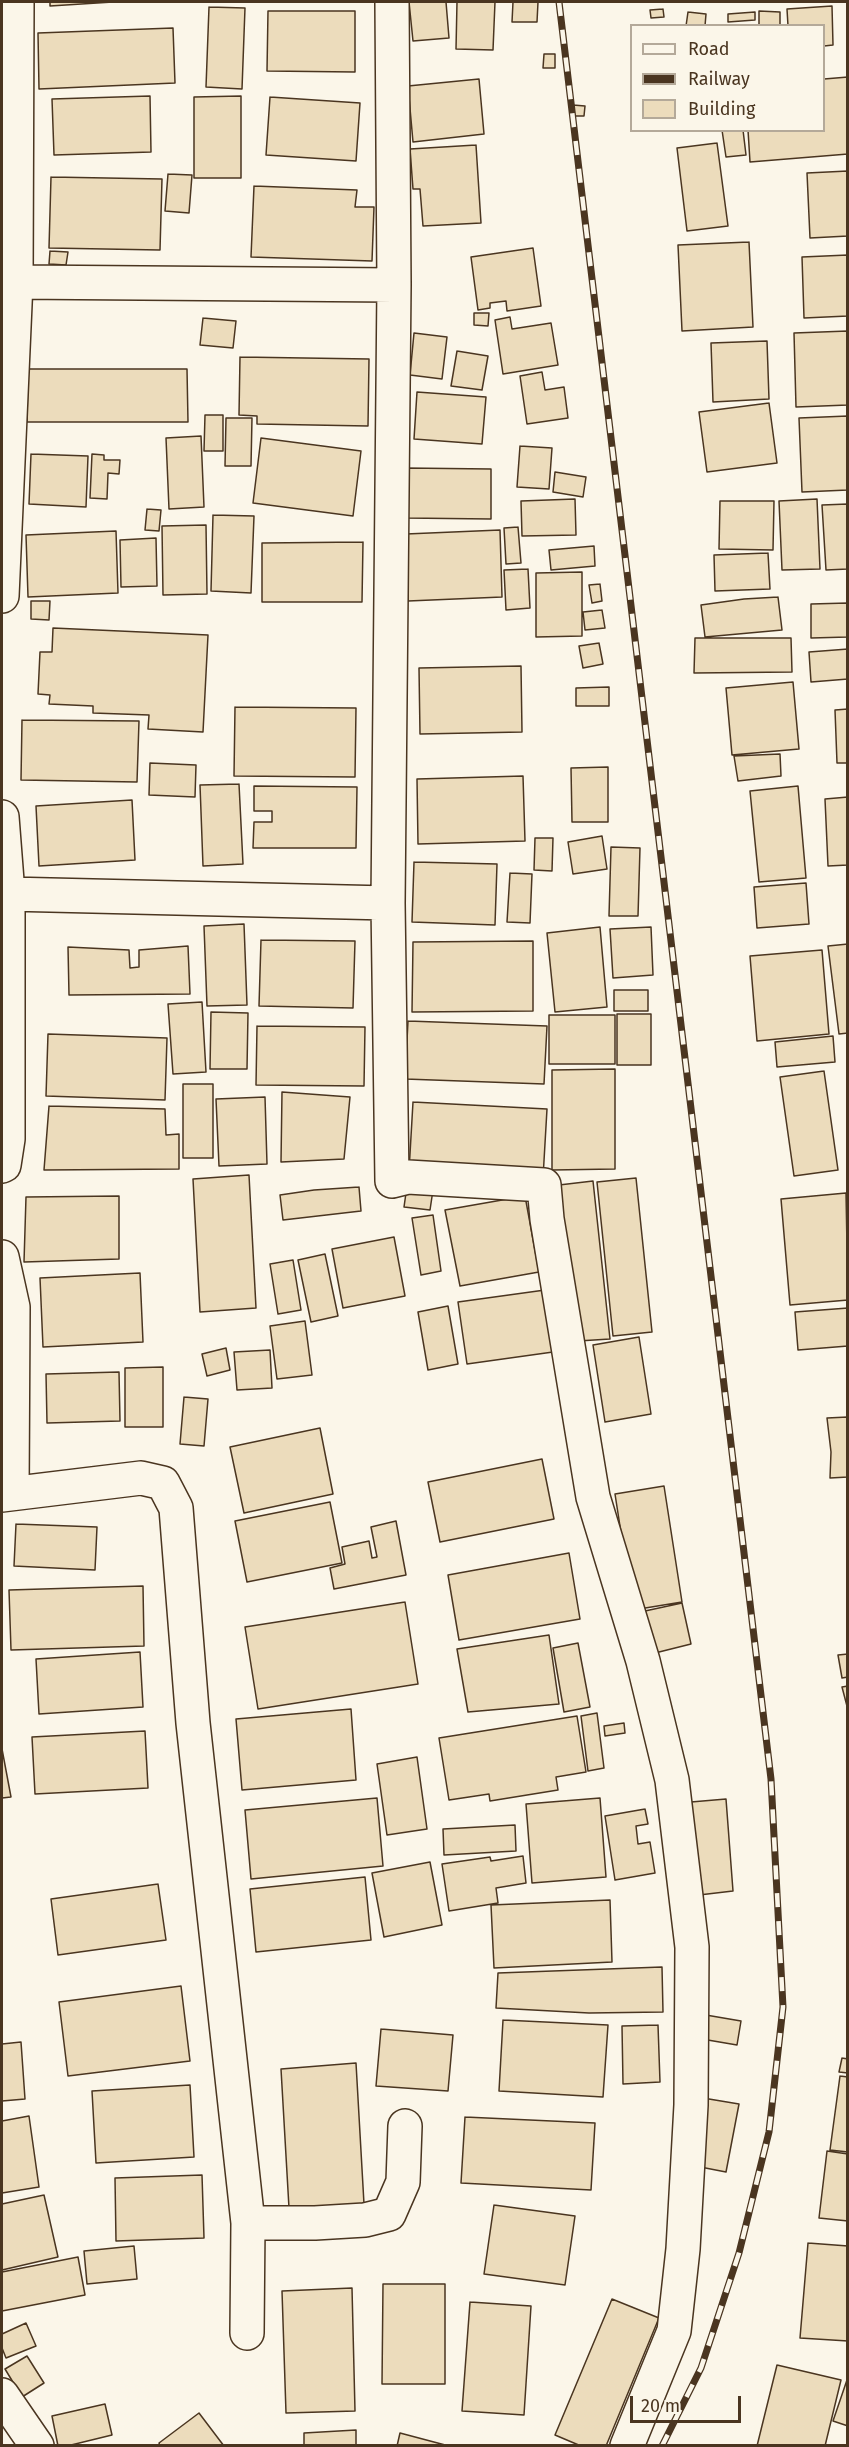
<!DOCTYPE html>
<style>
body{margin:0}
#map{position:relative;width:849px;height:2447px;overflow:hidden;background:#fbf6e9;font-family:"Fira Sans",sans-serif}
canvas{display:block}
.frame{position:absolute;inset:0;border:3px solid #4a3520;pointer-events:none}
.legend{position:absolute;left:630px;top:24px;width:195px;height:108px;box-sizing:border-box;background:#fbf6e9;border:2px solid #b4a999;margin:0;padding:8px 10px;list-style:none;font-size:18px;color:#4a3520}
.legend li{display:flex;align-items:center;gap:12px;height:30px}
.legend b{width:30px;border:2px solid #b4a999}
.scale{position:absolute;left:630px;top:2396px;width:111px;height:27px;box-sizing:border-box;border:3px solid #4a3520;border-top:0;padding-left:8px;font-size:18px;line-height:21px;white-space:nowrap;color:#4a3520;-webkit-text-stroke:4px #fbf6e9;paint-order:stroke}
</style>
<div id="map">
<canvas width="849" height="2447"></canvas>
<div class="frame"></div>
<ul class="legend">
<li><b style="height:8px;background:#fbf6e9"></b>Road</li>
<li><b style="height:8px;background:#4a3520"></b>Railway</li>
<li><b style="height:16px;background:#ecdcbc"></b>Building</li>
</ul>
<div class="scale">20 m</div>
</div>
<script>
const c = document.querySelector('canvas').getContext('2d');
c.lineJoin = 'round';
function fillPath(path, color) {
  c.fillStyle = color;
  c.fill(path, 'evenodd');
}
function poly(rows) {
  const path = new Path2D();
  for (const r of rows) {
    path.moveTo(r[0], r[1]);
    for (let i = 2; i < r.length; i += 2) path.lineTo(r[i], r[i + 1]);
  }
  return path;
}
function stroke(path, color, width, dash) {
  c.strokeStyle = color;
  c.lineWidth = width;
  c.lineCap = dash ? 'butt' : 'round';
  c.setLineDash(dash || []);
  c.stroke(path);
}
const building = poly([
 [50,2,113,2,50,6,50,2],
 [409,2,446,2,449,38,413,41,409,2],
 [457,2,495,2,493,50,456,49,457,2],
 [513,2,538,2,537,22,512,22,513,2],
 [832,6,833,45,824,46,824,26,788,26,787,9,832,6],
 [209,7,245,8,242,89,206,87,209,7],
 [663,9,664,17,651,18,650,10,663,9],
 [268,11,355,11,355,72,267,71,268,11],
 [759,11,780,12,780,26,759,26,759,11],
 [688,12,706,14,705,26,686,26,688,12],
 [755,12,755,20,728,22,728,14,755,12],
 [173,28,175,83,39,89,38,33,173,28],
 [544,54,555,54,555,68,543,68,544,54],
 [848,77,848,154,750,162,748,130,824,130,824,79,848,77],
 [479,79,484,134,413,142,408,86,479,79],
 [150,96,151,152,54,155,52,99,150,96],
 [241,96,241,178,194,178,194,97,241,96],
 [270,97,360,103,356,161,266,155,270,97],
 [573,105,585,106,584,116,572,116,573,105],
 [722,130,743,130,746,155,726,157,722,130],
 [717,143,728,226,687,231,677,148,717,143],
 [476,145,481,223,423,226,420,189,413,189,410,149,476,145],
 [848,171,848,236,810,238,807,173,848,171],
 [168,174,192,175,189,213,165,211,168,174],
 [51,177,162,179,160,250,49,248,51,177],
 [254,186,357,190,355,207,374,207,372,261,251,257,254,186],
 [749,242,753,327,682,331,678,245,749,242],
 [533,248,541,306,507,311,506,301,490,303,490,308,478,310,471,257,533,248],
 [50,251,68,252,66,265,49,264,50,251],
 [848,255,848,316,804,318,802,257,848,255],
 [474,313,489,313,488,326,474,325,474,313],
 [510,317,512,329,551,323,558,365,503,374,495,320,510,317],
 [203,318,236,321,233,348,200,345,203,318],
 [848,331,848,405,796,407,794,333,848,331],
 [414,333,447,337,442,379,410,375,414,333],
 [767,341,769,399,713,402,711,343,767,341],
 [457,351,488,356,482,390,451,386,457,351],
 [240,357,369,359,368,426,257,424,257,416,239,415,240,357],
 [28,369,187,369,188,422,27,422,28,369],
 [542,372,545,390,564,387,568,418,527,424,520,376,542,372],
 [417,392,486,397,482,444,414,439,417,392],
 [769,403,777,463,707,472,699,412,769,403],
 [205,415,223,415,223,451,204,451,205,415],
 [848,416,848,490,802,492,799,418,848,416],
 [226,418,252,418,251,466,225,466,226,418],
 [201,436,204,507,169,509,166,438,201,436],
 [261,438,361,451,353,516,253,503,261,438],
 [520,446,552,448,549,489,517,487,520,446],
 [31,454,88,456,86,507,29,504,31,454],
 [92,454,104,455,104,460,120,460,119,474,108,473,107,499,90,498,92,454],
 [405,468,491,469,491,519,405,518,405,468],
 [555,472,586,477,583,497,553,492,555,472],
 [575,499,576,535,522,536,521,501,575,499],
 [817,499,820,569,782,570,779,501,817,499],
 [720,501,774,501,773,550,719,549,720,501],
 [848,504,848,569,826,570,822,505,848,504],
 [147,509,161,510,159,531,145,530,147,509],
 [213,515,254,516,251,593,211,591,213,515],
 [206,525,207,594,163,595,162,526,206,525],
 [518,527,521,563,506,564,504,528,518,527],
 [500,530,502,597,408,601,406,534,500,530],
 [116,531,118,593,28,597,26,535,116,531],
 [156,538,157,586,121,587,120,540,156,538],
 [363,542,362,602,262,602,262,543,363,542],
 [594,546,595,566,551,570,549,550,594,546],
 [768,553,770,589,715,591,714,555,768,553],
 [528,569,530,608,506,610,504,570,528,569],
 [582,572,582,636,536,637,536,573,582,572],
 [600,584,602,601,592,603,589,585,600,584],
 [778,597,782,630,705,637,701,605,744,599,778,597],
 [31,601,50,601,49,620,31,619,31,601],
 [848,603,848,637,811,638,811,604,848,603],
 [602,610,605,628,585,630,583,612,602,610],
 [53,628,208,635,203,732,148,729,149,715,93,713,93,706,49,704,50,695,38,694,40,652,52,652,53,628],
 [695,638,791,638,792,672,694,673,695,638],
 [599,643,603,664,583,668,579,646,599,643],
 [848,649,848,679,811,682,809,652,848,649],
 [521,666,522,732,420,734,419,668,521,666],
 [793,682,799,749,732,755,726,688,793,682],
 [609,687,609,706,576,706,576,688,609,687],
 [235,707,356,708,355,777,234,776,235,707],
 [848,709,848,763,837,763,835,710,848,709],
 [22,720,139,721,137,782,21,780,22,720],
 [780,754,781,776,738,781,734,756,780,754],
 [150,763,196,765,195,797,149,795,150,763],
 [608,767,608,822,572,822,571,768,608,767],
 [523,776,525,841,418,844,417,779,523,776],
 [239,784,243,864,203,866,200,785,239,784],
 [254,786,357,787,356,848,253,848,254,822,272,822,272,811,254,811,254,786],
 [798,786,806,878,759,882,750,791,798,786],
 [848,797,848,865,828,866,825,799,848,797],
 [132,800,135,860,39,866,36,806,132,800],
 [602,836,607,869,573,874,568,842,602,836],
 [535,838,553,838,552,871,534,870,535,838],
 [611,847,640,848,638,916,609,916,611,847],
 [414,862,497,864,495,925,412,922,414,862],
 [510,873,532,874,530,923,507,922,510,873],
 [806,883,809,924,757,928,754,887,806,883],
 [244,924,247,1005,207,1006,204,926,244,924],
 [600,927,607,1007,555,1012,547,933,600,927],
 [651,927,653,975,613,978,610,929,651,927],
 [261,940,355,941,353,1008,259,1006,261,940],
 [533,941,533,1011,412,1012,413,942,533,941],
 [848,944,848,1033,839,1034,828,946,848,944],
 [188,946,190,994,69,995,68,947,129,950,130,968,139,967,139,950,188,946],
 [822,950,829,1034,757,1041,750,956,822,950],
 [614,990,648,990,648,1011,614,1011,614,990],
 [202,1002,206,1072,173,1074,168,1004,202,1002],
 [211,1012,248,1013,247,1069,210,1069,211,1012],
 [617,1014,651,1014,651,1065,617,1065,617,1014],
 [549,1015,615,1015,615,1064,549,1064,549,1015],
 [408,1021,547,1026,544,1084,405,1079,408,1021],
 [257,1026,365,1027,364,1086,256,1085,257,1026],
 [48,1034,167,1038,165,1100,46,1096,48,1034],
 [833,1036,835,1062,777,1067,775,1042,833,1036],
 [615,1069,615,1169,552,1170,552,1070,615,1069],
 [824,1071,838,1170,794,1176,780,1077,824,1071],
 [183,1084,213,1084,213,1158,183,1158,183,1084],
 [282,1092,350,1097,344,1159,281,1162,282,1092],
 [265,1097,267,1164,219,1166,216,1099,265,1097],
 [413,1102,547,1109,543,1178,409,1171,413,1102],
 [49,1106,165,1109,166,1135,179,1134,179,1169,44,1170,49,1106],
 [249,1175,256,1308,200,1312,193,1179,249,1175],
 [636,1178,652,1332,613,1336,597,1182,636,1178],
 [593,1181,610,1339,578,1341,559,1185,593,1181],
 [407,1186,433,1190,430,1210,404,1207,407,1186],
 [359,1187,361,1211,283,1220,280,1195,314,1190,359,1187],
 [846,1193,848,1300,790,1305,781,1199,846,1193],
 [119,1196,119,1259,24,1262,26,1197,119,1196],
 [525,1196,539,1272,460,1286,445,1210,525,1196],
 [433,1215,441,1271,421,1275,412,1218,433,1215],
 [394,1237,405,1296,343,1308,332,1249,394,1237],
 [325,1254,338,1316,311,1322,298,1260,325,1254],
 [293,1260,301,1310,278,1314,270,1264,293,1260],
 [140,1273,143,1342,43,1347,40,1278,140,1273],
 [545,1290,553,1352,467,1364,458,1302,545,1290],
 [448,1306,458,1364,428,1370,418,1312,448,1306],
 [848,1308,848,1346,798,1350,795,1312,848,1308],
 [305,1321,312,1375,277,1379,270,1326,305,1321],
 [639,1337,651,1414,605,1422,593,1345,639,1337],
 [226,1348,230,1370,207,1376,202,1354,226,1348],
 [270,1350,272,1388,237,1390,234,1352,270,1350],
 [163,1367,163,1427,125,1427,125,1368,163,1367],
 [119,1372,120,1421,47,1423,46,1374,119,1372],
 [184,1397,208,1399,204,1446,180,1444,184,1397],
 [848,1417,848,1477,830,1478,831,1452,827,1418,848,1417],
 [320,1428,333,1494,244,1513,230,1447,320,1428],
 [542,1459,554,1519,440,1542,428,1482,542,1459],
 [664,1486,682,1602,633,1610,615,1494,664,1486],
 [330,1502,342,1563,247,1582,235,1521,330,1502],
 [396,1521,406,1575,334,1589,330,1568,345,1564,342,1547,369,1541,372,1558,377,1557,371,1527,396,1521],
 [16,1524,97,1527,95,1570,14,1566,16,1524],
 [569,1553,580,1619,459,1640,448,1575,569,1553],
 [143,1586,144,1646,11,1650,9,1590,143,1586],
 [405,1602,418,1684,258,1709,245,1627,405,1602],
 [682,1603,691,1644,655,1653,645,1611,682,1603],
 [549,1635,559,1704,468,1712,457,1649,549,1635],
 [578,1643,590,1707,564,1712,553,1648,578,1643],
 [140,1652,143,1707,39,1714,36,1659,140,1652],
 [848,1654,848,1677,842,1678,838,1655,848,1654],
 [848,1686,848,1710,842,1687,848,1686],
 [351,1709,356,1780,242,1790,236,1719,351,1709],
 [597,1713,604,1768,588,1771,581,1716,597,1713],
 [577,1716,586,1772,556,1777,558,1790,490,1801,489,1794,449,1800,439,1738,577,1716],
 [624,1723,625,1733,605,1736,604,1726,624,1723],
 [145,1731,148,1788,35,1794,32,1737,145,1731],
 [2,1749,11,1797,2,1798,2,1749],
 [417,1757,427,1829,387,1835,377,1764,417,1757],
 [377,1798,383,1866,251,1879,245,1810,377,1798],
 [600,1798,606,1877,532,1883,526,1804,600,1798],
 [726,1799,733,1891,699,1895,691,1802,726,1799],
 [645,1809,648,1824,636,1826,638,1844,650,1842,655,1873,615,1880,605,1816,645,1809],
 [515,1825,516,1851,444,1855,443,1829,515,1825],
 [523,1856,526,1883,496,1888,498,1903,449,1911,442,1864,490,1857,491,1861,523,1856],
 [430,1862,442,1925,384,1937,372,1873,430,1862],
 [365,1877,371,1940,256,1952,250,1889,365,1877],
 [158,1884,166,1940,58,1955,51,1899,158,1884],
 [610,1900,612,1962,494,1968,491,1905,610,1900],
 [662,1967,663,2012,589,2013,496,2008,498,1973,662,1967],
 [181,1986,190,2061,68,2076,59,2002,181,1986],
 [700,2014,741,2021,737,2045,696,2038,700,2014],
 [503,2020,608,2025,603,2097,499,2091,503,2020],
 [658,2025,660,2082,623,2084,622,2026,658,2025],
 [381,2029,453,2035,448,2091,376,2086,381,2029],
 [21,2042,25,2099,2,2101,2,2044,21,2042],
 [842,2058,848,2059,848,2073,839,2072,842,2058],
 [356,2063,364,2204,289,2208,281,2069,356,2063],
 [840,2076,848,2077,848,2152,830,2150,840,2076],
 [190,2085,194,2157,96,2163,92,2091,190,2085],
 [703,2098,739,2104,726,2172,690,2165,703,2098],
 [29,2116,39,2187,2,2193,2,2121,29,2116],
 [465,2117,595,2123,591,2190,461,2183,465,2117],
 [827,2151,848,2154,848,2221,819,2218,827,2151],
 [202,2175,204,2238,116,2241,115,2178,202,2175],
 [44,2195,58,2257,2,2270,2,2204,44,2195],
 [494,2205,575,2216,565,2285,484,2274,494,2205],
 [808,2243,848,2246,848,2341,800,2338,808,2243],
 [134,2246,137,2279,87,2284,84,2251,134,2246],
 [78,2257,85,2295,2,2311,2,2272,78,2257],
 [383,2284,445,2284,445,2384,382,2384,383,2284],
 [352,2288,355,2411,286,2413,282,2291,352,2288],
 [612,2299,659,2318,606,2446,581,2446,555,2435,612,2299],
 [470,2302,531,2306,524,2415,462,2411,470,2302],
 [26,2323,36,2346,6,2358,2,2348,2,2334,26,2323],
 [27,2356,44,2383,22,2397,5,2369,27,2356],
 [777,2365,841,2380,825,2446,757,2446,777,2365],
 [848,2377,848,2426,833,2421,848,2377],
 [105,2404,112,2435,67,2446,58,2446,52,2416,105,2404],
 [199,2413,224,2446,160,2446,159,2443,199,2413],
 [356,2430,356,2446,304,2446,304,2433,356,2430],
 [400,2433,449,2446,397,2446,400,2433]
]);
fillPath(building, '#ecdcbc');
stroke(building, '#4a3520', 1.5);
const minor = poly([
 [392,2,394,285,388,903,392,1181,408,1177,544,1185,547,1219,593,1497,643,1661,672,1780,692,1947,691,2105,683,2249,674,2331,627,2446],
 [2,275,16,282,394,285],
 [2,596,16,282,17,2],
 [2,817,8,894,8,1139,4,1165,2,1166],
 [8,894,388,903],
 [2,1257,13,1307,12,1493],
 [2,1495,141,1478,163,1483,176,1508,193,1723,248,2223,247,2333],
 [248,2223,315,2223,365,2220,389,2214,403,2182,405,2126],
 [2,2395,37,2446]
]);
stroke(minor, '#4a3520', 36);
stroke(minor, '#fbf6e9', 33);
const rail = poly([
 [559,2,771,1779,783,2007,769,2132,739,2253,701,2368,662,2446]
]);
stroke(rail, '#4a3520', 7);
stroke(rail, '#fbf6e9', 4.5, [14]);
</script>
